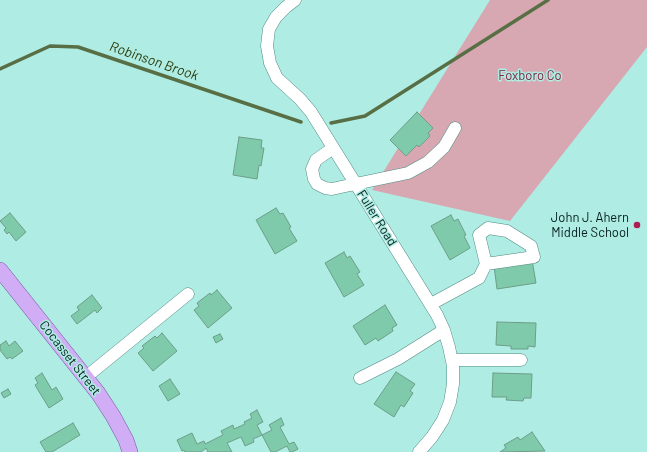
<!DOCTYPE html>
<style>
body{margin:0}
canvas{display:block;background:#afece3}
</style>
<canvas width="647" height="452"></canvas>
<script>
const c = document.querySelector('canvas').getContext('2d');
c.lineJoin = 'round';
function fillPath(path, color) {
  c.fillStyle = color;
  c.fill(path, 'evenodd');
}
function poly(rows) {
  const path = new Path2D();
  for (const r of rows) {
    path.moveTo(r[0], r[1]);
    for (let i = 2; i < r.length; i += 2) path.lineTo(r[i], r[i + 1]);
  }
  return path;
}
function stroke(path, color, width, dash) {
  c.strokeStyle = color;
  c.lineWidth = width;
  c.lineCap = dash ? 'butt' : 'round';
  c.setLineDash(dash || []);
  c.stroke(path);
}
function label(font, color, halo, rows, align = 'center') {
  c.font = font + ' Barlow,sans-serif';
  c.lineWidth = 3;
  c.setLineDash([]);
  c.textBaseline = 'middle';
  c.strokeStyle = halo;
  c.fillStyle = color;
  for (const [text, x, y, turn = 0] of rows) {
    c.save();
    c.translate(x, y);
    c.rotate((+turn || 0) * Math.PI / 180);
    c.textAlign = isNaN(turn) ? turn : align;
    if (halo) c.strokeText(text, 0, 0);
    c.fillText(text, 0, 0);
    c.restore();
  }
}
fillPath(poly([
 [490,0,647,0,647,47,510,221,372,190]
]), '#d7a8b1');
stroke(poly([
 [0,69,50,46,78,47,301,122],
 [331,123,365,116,548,0]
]), '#586f45', 3.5);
const building = poly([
 [417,112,433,128,428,133,430,136,419,147,417,145,406,156,390,140,417,112],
 [239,137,262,140,261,148,264,148,261,166,259,165,257,179,233,175,239,137],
 [276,208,280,214,283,213,291,227,289,228,297,241,275,254,256,220,276,208],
 [10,213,26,232,16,241,9,232,7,234,4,230,6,228,0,221,10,213],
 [451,215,454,221,458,219,466,235,464,236,470,248,450,260,431,226,451,215],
 [344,252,347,258,350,256,360,272,357,274,364,285,344,297,325,263,344,252],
 [532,260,536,283,497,289,494,266,532,260],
 [217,290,232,308,208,328,194,310,199,306,197,303,210,293,211,295,217,290],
 [92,295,102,308,97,313,95,310,77,324,71,316,79,310,77,307,92,295],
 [385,305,397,325,392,328,393,331,378,341,376,338,365,345,353,326,385,305],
 [497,322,536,323,535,347,528,346,528,349,511,349,511,346,496,345,497,322],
 [162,333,177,351,153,371,138,353,144,348,142,346,155,336,157,338,162,333],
 [220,334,223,339,216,343,213,337,220,334],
 [6,341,9,346,15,341,23,351,12,359,10,357,7,359,0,350,0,345,6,341],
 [396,372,415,384,410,391,413,393,404,407,401,405,394,417,374,404,396,372],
 [42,373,52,390,56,387,63,399,49,408,35,385,38,383,35,378,42,373],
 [493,373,532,374,531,398,524,398,523,401,506,400,507,397,492,397,493,373],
 [170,379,180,394,168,401,159,386,170,379],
 [8,389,11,394,4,398,1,393,8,389],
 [257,410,263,422,257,425,262,435,253,439,254,442,245,446,241,437,227,443,232,452,208,452,206,448,201,452,185,452,184,450,182,451,177,440,192,433,197,444,204,441,205,444,223,435,221,431,233,425,234,429,245,424,244,422,252,418,250,414,257,410],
 [281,418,284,425,280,427,289,444,294,442,298,449,292,452,290,452,287,446,275,452,271,452,262,435,272,430,269,425,281,418],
 [73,423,80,435,52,452,46,452,40,442,73,423],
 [532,432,545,451,500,452,506,448,504,445,518,437,520,440,532,432]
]);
fillPath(building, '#7fcaaa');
stroke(building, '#6c9e88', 1);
const minor = poly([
 [295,0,286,7,276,17,269,29,267,46,270,63,277,78,300,99,311,112,437,315,444,330,449,347,453,366,453,384,450,402,443,420,432,437,419,452],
 [333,148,316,160,312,169,314,179,317,184,325,188,332,189,341,187,408,173,428,162,444,147,455,128],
 [431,304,479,278,486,264,534,257,531,246,507,231,488,228,479,235,486,264],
 [452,360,521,360],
 [86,377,188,294],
 [360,378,398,359,444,330]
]);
const major = poly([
 [0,270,98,393,113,416,126,440,130,452]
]);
stroke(minor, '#518b84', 13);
stroke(major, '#7557a3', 16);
stroke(minor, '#fff', 12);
stroke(major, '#d0adf4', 15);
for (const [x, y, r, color] of [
 [637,225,4,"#ad1d53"]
]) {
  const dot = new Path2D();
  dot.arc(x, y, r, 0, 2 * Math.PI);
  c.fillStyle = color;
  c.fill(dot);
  stroke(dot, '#afece3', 1.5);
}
label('13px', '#7d2942', '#afece3', [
 ["Foxboro Co",530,76]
]);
label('13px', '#051e1c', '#afece3', [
 ["Fuller Road",377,218,58],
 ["Cocasset Street",70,358,52]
]);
label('13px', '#051e1c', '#afece3', [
 ["John J. Ahern",629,218],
 ["Middle School",629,233]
], 'right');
label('italic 14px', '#2c3b0c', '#afece3', [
 ["Robinson Brook",154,61,19]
]);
</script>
